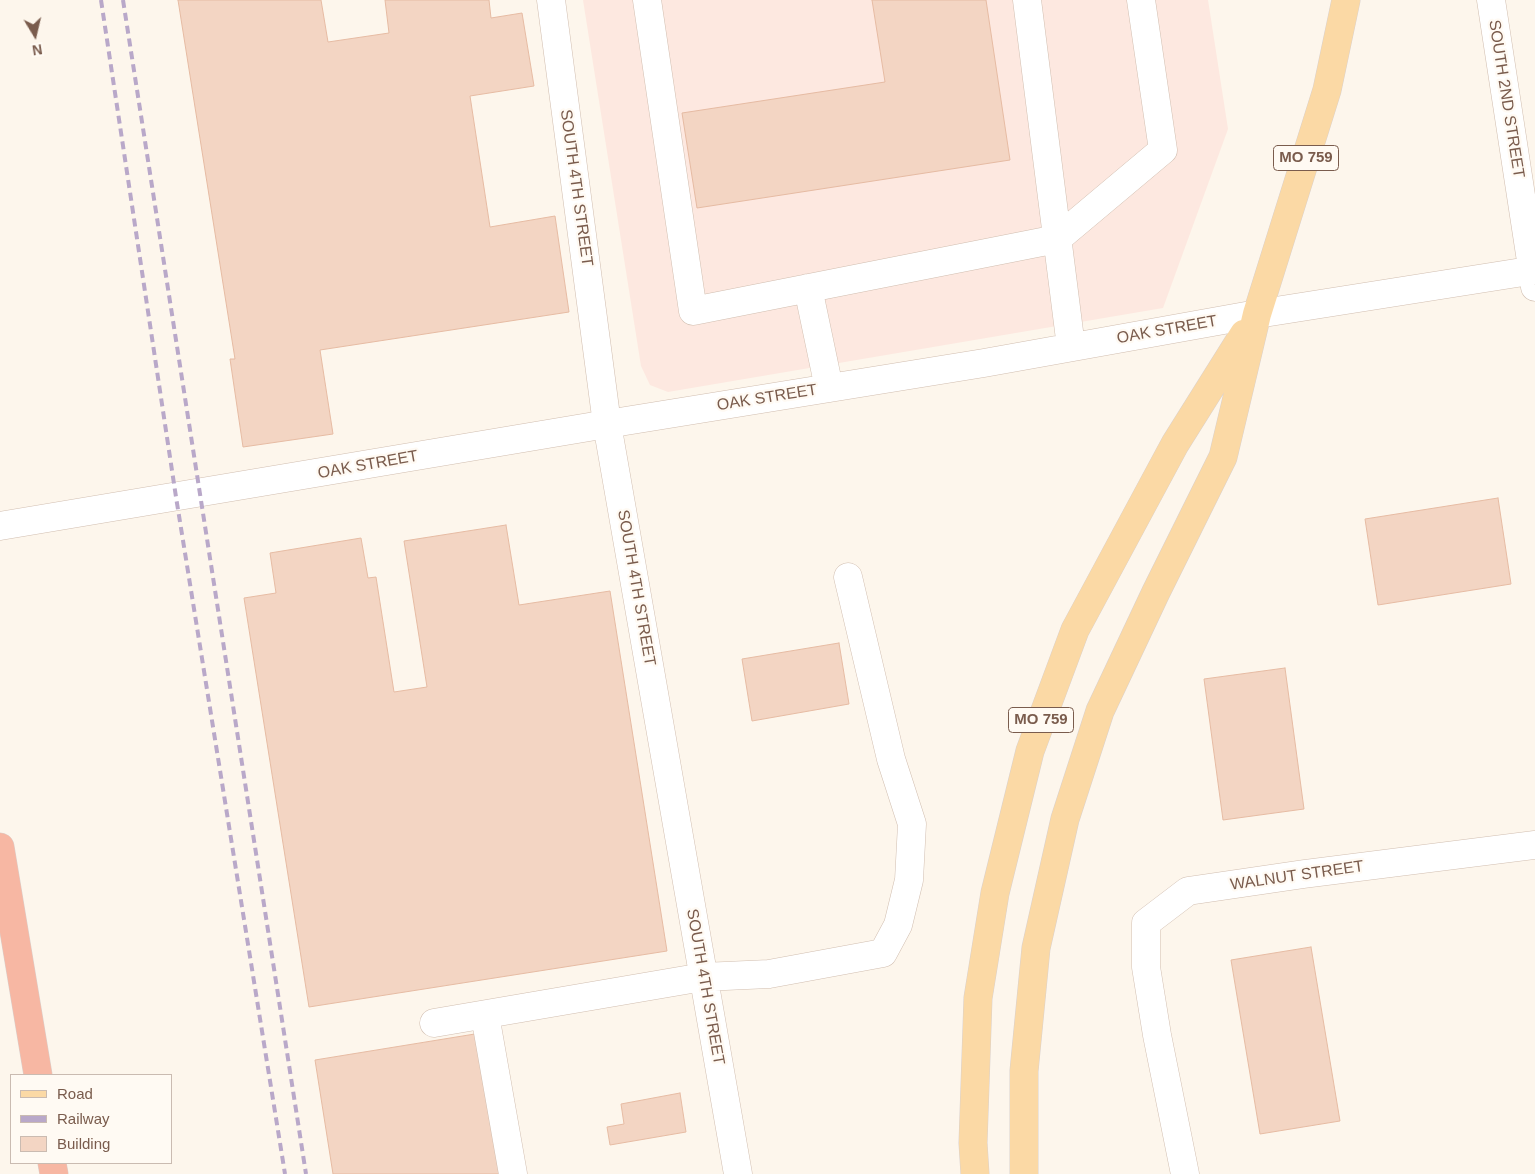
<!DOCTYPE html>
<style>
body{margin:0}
#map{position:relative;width:1535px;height:1174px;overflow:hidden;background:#fdf6ec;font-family:Arial,sans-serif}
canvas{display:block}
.legend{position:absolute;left:10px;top:1074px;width:162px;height:90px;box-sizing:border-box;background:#fffaf3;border:1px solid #cabbb1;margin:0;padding:6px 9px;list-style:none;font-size:15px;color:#7a5c4d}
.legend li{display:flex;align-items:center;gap:10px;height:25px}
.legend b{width:25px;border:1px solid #cabbb1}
.north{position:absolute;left:10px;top:10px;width:50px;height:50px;-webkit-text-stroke:4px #fffaf3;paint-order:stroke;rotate:171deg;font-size:14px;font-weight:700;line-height:20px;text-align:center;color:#7a5c4d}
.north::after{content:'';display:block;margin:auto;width:18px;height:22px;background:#7a5c4d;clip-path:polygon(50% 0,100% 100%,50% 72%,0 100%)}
</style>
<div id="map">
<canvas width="1535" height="1174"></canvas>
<ul class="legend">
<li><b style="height:6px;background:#fbd9a5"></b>Road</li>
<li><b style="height:6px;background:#b9a8c9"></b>Railway</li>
<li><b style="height:14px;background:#f3d5c3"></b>Building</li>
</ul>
<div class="north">N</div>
</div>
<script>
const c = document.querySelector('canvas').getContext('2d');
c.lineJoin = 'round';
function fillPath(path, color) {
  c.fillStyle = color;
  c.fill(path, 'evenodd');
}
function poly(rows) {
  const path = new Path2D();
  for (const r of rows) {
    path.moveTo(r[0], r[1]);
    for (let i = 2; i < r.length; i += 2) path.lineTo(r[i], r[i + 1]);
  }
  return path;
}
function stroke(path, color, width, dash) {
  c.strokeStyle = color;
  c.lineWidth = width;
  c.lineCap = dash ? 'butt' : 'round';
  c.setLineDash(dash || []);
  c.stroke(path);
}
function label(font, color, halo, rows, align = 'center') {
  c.font = font + ' Arial,sans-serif';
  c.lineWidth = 4.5;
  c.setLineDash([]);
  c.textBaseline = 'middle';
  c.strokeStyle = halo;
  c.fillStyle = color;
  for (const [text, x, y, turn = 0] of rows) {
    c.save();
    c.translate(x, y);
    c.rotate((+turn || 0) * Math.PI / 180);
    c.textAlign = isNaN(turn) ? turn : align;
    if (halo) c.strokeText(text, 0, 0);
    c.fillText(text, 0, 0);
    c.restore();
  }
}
fillPath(poly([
 [583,0,1208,0,1228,129,1163,308,668,392,650,385,641,366]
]), '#fde8e0');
const building = poly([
 [178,0,321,0,328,42,389,33,385,0,489,0,491,18,522,13,534,86,470,96,490,227,555,216,569,312,320,350,333,434,243,447,230,359,235,359,178,0],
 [872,0,986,0,1010,160,697,208,682,113,885,82,872,0],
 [1498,498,1511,584,1378,605,1365,519,1498,498],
 [506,525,519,605,610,591,667,951,309,1007,244,598,276,593,270,553,361,538,368,578,376,577,394,692,427,687,404,541,506,525],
 [839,643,849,704,752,721,742,659,839,643],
 [1285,668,1304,809,1223,820,1204,679,1285,668],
 [1311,947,1340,1121,1260,1134,1231,960,1311,947],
 [481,1033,504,1174,333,1174,315,1060,481,1033],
 [680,1093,686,1132,610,1145,607,1127,624,1124,621,1104,680,1093]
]);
fillPath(building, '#f3d5c3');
stroke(building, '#e6bba3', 1);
const minor = poly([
 [551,0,607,424,738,1174],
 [647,0,693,311,1057,239,1163,150,1141,0],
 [1027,0,1071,347],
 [1491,0,1535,287],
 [808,288,829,388],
 [0,526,607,424,984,363,1257,314,1535,270],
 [485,1015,513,1174],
 [434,1023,703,977,769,974,883,953,898,925,909,880,912,824,891,759,848,577],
 [1185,1174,1157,1035,1146,967,1146,923,1188,891,1304,874,1535,845]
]);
const major = poly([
 [975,1174,973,1143,978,998,995,893,1030,751,1075,630,1175,444,1244,334],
 [1024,1174,1024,1071,1036,948,1065,819,1100,711,1156,592,1223,457,1257,314,1327,90,1346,0]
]);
const highway = poly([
 [0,847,38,1075],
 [52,1163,54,1174]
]);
stroke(minor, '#d1beb0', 29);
stroke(major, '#dad1cd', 29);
stroke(highway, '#dad1cd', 29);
stroke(minor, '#fff', 28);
stroke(major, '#fbd9a5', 28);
stroke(highway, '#f7b7a3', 28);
stroke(poly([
 [101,0,176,497,285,1174],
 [123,0,306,1174]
]), '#b9a8c9', 4, [8, 5]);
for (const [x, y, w] of [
 [1306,158,65],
 [1041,720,65]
]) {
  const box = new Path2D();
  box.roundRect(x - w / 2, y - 12.5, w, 25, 4);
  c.fillStyle = '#fffaf3';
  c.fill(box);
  stroke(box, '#7a5c4d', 1);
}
label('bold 15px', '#7a5c4d', null, [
 ["MO 759",1306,158],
 ["MO 759",1041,720]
]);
label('16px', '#7a5c4d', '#fffaf3', [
 ["SOUTH 2ND STREET",1506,99,81],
 ["SOUTH 4TH STREET",576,188,82],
 ["OAK STREET",1167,330,-10],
 ["OAK STREET",767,398,-9],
 ["OAK STREET",368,465,-10],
 ["SOUTH 4TH STREET",636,588,80],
 ["WALNUT STREET",1297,876,-8],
 ["SOUTH 4TH STREET",705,987,80]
]);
</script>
